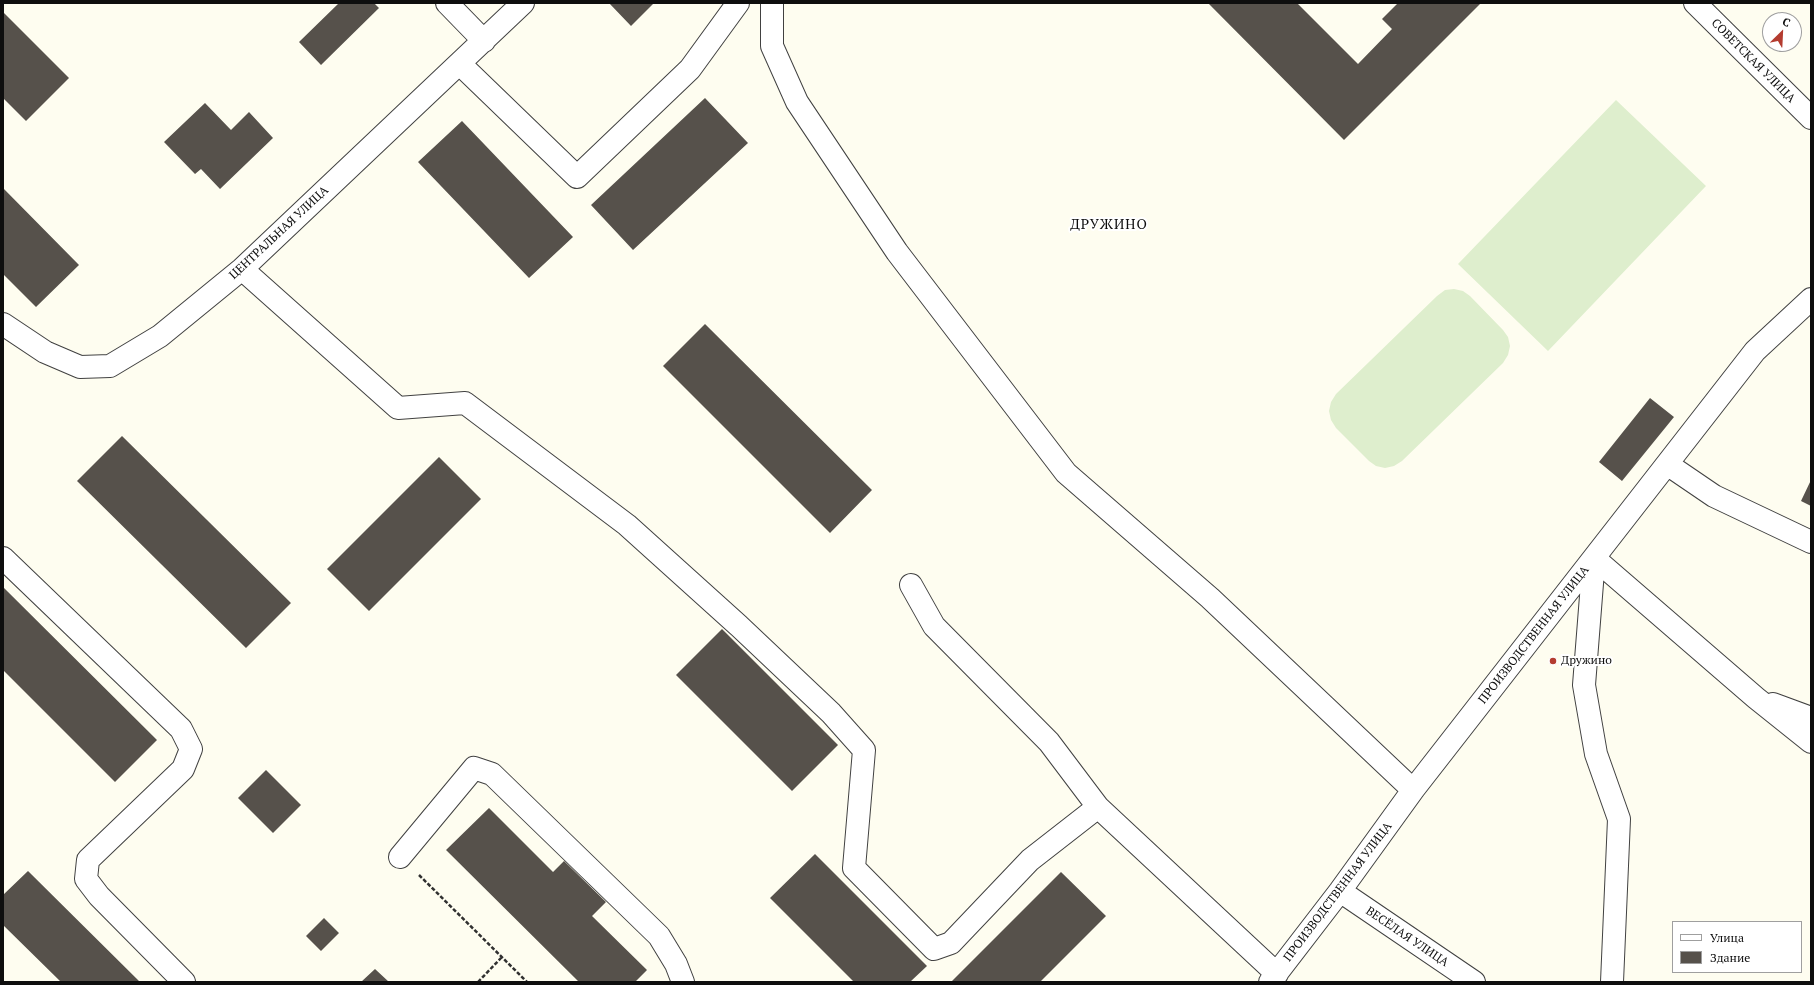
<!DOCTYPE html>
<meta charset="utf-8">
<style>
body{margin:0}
#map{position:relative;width:1814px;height:985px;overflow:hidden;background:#fefdf0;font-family:"PT Serif",serif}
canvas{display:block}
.frame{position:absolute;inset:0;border:4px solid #0e0e0e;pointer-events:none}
.legend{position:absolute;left:1672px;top:921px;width:130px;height:52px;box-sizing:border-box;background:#fff;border:1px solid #9f9f9f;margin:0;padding:5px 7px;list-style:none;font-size:12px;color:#0e0e0e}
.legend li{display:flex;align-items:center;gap:8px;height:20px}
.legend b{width:20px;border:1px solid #9f9f9f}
.north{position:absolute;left:1762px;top:12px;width:40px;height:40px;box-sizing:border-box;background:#fff;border:1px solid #9f9f9f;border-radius:50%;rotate:24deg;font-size:11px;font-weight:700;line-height:16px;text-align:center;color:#0e0e0e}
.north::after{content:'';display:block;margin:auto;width:14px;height:18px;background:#b43c30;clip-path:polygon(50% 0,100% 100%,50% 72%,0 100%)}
</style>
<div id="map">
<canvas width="1814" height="985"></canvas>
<div class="frame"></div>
<ul class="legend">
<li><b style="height:5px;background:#fff"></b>Улица</li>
<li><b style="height:11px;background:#56514b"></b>Здание</li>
</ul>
<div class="north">С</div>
</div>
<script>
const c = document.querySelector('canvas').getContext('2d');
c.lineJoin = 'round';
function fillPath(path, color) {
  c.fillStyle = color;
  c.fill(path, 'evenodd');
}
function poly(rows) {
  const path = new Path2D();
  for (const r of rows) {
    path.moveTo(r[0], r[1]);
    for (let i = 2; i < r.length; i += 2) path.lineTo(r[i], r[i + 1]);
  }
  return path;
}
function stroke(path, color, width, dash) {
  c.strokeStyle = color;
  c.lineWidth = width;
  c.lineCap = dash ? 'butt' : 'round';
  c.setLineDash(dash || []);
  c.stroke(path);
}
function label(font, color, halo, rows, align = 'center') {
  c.font = font + ' "PT Serif",serif';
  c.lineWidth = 4;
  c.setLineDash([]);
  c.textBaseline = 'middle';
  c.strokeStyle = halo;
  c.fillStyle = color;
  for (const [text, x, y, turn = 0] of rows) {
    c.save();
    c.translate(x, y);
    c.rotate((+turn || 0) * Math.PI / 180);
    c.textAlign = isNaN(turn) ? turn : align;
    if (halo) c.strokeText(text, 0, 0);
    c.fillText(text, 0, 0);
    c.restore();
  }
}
fillPath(poly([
 [1616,100,1706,186,1548,351,1458,264],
 [1454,289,1463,291,1470,296,1503,330,1508,337,1510,346,1508,355,1503,363,1402,461,1394,466,1385,468,1376,466,1369,461,1336,428,1331,420,1329,411,1331,402,1336,394,1437,296,1445,290]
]), '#deeecd');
fillPath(poly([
 [339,3,374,3,379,8,321,65,299,42],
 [609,3,654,3,631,26],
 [1208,3,1297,3,1358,64,1392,29,1382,19,1398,3,1481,3,1344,140],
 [3,12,69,78,26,121,3,98],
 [705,98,748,143,633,250,591,205],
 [205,103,231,130,249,112,273,138,220,189,201,169,195,174,164,142],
 [462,121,573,237,529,278,418,162],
 [3,188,79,265,36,307,3,274],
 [705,324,872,490,830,533,663,366],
 [1650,398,1674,417,1622,481,1599,462],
 [122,436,291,603,246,648,77,481],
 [439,457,481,499,369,611,327,569],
 [1811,480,1811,506,1801,501],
 [3,587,157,740,115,782,3,670],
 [722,629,838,745,792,791,676,675],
 [266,770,301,805,273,833,238,798],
 [489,808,553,872,564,861,606,902,592,916,647,970,635,982,579,982,446,850],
 [815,854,927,966,910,982,854,982,770,898],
 [28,871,140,982,61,982,3,925,3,895],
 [1061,872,1106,916,1040,982,951,982],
 [324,918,339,933,321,951,306,936],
 [375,969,389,982,361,982]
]), '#56514b');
const minor = poly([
 [447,3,484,41],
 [772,3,772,46,797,102,897,252,1066,473,1210,598,1413,790],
 [1695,3,1811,118],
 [460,64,577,177,690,69,738,3],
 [242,269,398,408,465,403,627,525,739,626,831,713,864,750,854,868,934,949,951,943,1030,860,1098,807,1277,974],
 [3,324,45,352,80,367,110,366,160,336,242,269,523,3],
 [1667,464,1714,496,1811,542],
 [3,558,181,729,191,749,183,769,88,860,86,879,99,896,184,982],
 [1594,558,1584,685,1596,754,1619,819,1612,982],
 [1594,558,1756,698,1811,742],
 [911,585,934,626,1049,742,1098,807],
 [1773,704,1811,718],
 [400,857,474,768,492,774,659,936,676,964,683,982],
 [1340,891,1474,982],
 [1270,982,1340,891,1413,790,1755,351,1811,299]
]);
stroke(minor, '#414141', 24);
stroke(poly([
 [419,875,527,982],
 [478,982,501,958]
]), '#303030', 2.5, [4, 2]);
stroke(minor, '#fff', 22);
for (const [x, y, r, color] of [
 [1553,661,4,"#b43c30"]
]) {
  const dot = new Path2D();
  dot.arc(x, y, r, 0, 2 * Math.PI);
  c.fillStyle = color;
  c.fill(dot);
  stroke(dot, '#fff', 1.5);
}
label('12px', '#0e0e0e', '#fff', [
 ["СОВЕТСКАЯ УЛИЦА",1753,61,45],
 ["ЦЕНТРАЛЬНАЯ УЛИЦА",279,233,-43],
 ["ПРОИЗВОДСТВЕННАЯ УЛИЦА",1534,635,-52],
 ["ПРОИЗВОДСТВЕННАЯ УЛИЦА",1338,892,-53],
 ["ВЕСЁЛАЯ УЛИЦА",1407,937,34]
]);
label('12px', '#0e0e0e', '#fff', [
 ["Дружино",1561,661]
], 'left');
c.letterSpacing = '1px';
label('14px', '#0e0e0e', '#fff', [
 ["ДРУЖИНО",1109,225]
]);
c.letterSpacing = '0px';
</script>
